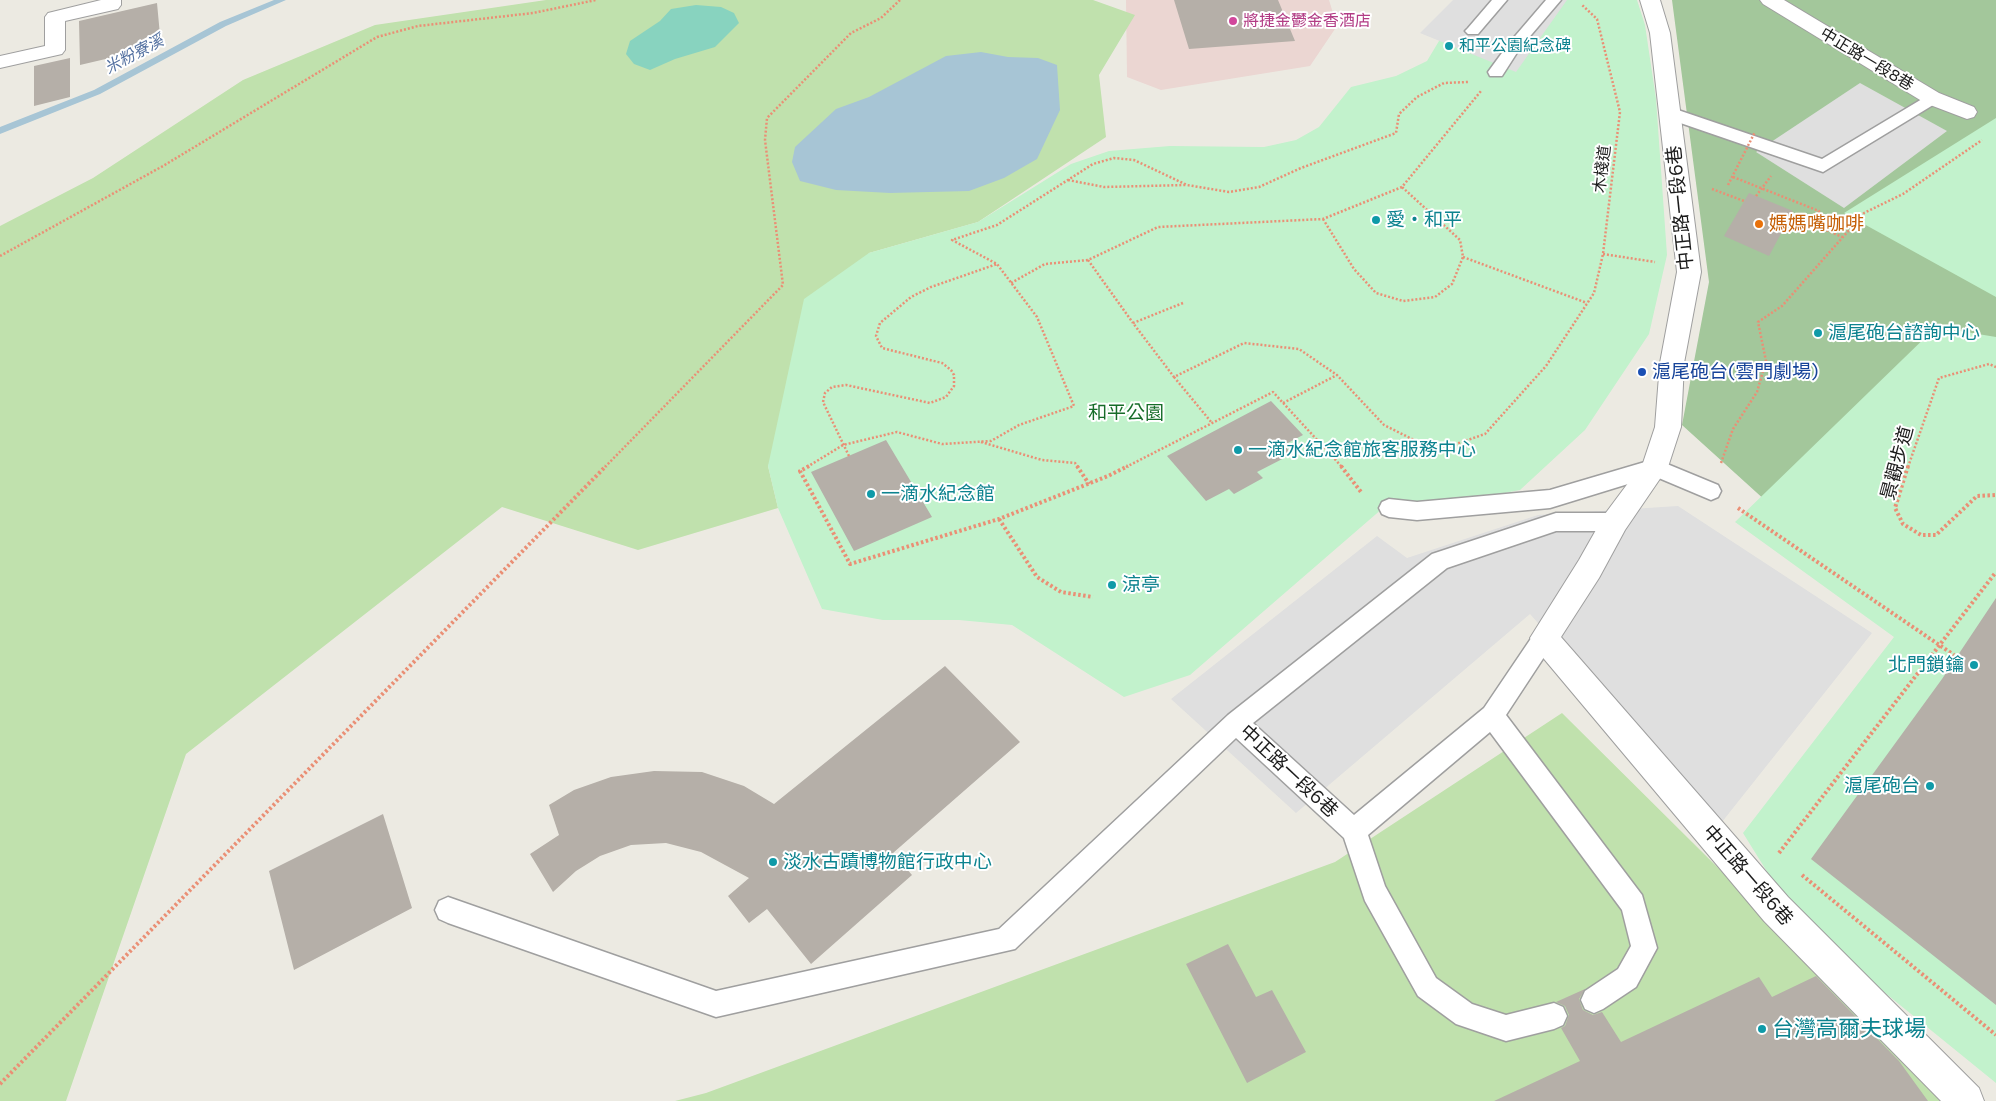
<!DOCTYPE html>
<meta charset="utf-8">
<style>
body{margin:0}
canvas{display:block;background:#eceae2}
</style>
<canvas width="1996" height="1101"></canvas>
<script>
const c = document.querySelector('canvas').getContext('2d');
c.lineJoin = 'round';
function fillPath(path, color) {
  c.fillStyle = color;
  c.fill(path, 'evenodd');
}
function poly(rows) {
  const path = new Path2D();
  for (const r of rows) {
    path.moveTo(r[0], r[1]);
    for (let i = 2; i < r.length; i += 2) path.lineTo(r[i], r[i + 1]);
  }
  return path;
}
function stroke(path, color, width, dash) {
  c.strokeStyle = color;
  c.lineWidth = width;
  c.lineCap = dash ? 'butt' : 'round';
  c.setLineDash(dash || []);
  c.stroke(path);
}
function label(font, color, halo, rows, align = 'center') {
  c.font = font + ' Commissioner,"Noto Sans TC",sans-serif';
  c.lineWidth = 4;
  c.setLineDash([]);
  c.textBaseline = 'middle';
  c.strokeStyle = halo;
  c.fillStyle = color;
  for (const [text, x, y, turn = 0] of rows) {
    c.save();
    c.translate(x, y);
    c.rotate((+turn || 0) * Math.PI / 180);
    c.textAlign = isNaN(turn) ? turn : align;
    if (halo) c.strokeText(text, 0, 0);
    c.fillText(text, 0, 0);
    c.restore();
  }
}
fillPath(poly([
 [1126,0,1329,0,1337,26,1310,66,1161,90,1127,77]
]), '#ebd6d2');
fillPath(poly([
 [546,0,1093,0,1135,15,1099,75,1106,137,978,222,869,253,768,466,778,508,638,550,502,507,186,754,66,1101,0,1101,0,226,93,178,243,80,375,25],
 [1562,713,1953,1101,675,1101,706,1093,1335,862]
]), '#c0e1ad');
fillPath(poly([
 [1672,0,1996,0,1996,548,1788,521,1682,425,1709,282]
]), '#a3c79b');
fillPath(poly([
 [1472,0,1637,0,1645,25,1656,99,1667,255,1649,334,1585,430,1520,490,1464,501,1383,508,1190,675,1124,697,1012,625,959,620,883,620,822,609,778,508,768,466,804,299,869,253,978,222,1071,164,1109,151,1170,146,1264,147,1296,140,1319,127,1351,87,1396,76,1427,61,1451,21],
 [1996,118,1996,297,1844,213],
 [1936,327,1996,337,1996,1083,1799,923,1743,833,1894,637,1735,522]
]), '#c2f2cc');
fillPath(poly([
 [696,5,721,7,734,13,739,23,715,47,675,59,650,70,634,64,626,54,630,41,660,21,671,9]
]), '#88d3bf');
fillPath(poly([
 [1453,0,1567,0,1516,72,1420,33],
 [1860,83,1947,131,1844,208,1756,152],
 [1678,506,1872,633,1718,827,1530,614,1296,813,1171,699,1377,536,1407,558,1538,515]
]), '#dfdfdf');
fillPath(poly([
 [981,52,1008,57,1038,58,1057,65,1060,110,1037,159,1004,178,969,191,890,193,836,190,800,181,792,162,795,147,836,109,869,97,946,56]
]), '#a7c5d5');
fillPath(poly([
 [274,0,286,0,226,26,100,94,0,134,0,127,94,90,220,22,274,0]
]), '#a7c5d5');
fillPath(poly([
 [1174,0,1278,0,1295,41,1189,49],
 [157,3,161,46,80,65,79,21],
 [70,58,70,97,34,106,34,66],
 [1749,193,1793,211,1769,256,1724,236],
 [1271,401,1303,435,1284,445,1292,454,1257,472,1263,478,1234,494,1229,489,1206,501,1167,456],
 [886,440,932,517,854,551,811,472],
 [1996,598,1996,1005,1811,859,1942,679],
 [945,666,1020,742,893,853,912,875,811,964,767,909,749,923,728,896,749,878,701,852,666,843,631,845,600,856,576,871,553,892,530,854,559,835,549,805,574,790,611,777,654,771,702,772,744,786,774,804],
 [383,814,412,908,294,970,269,871],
 [1228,944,1256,997,1272,990,1306,1052,1247,1083,1186,964],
 [1816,976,1899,1061,1928,1101,1494,1101,1580,1061,1561,1028,1565,1026,1569,1015,1565,1006,1556,1002,1585,989,1579,999,1583,1010,1593,1015,1602,1012,1621,1042,1759,977,1772,997]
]), '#b5afa8');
const service = poly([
 [1492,0,1507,0,1478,34,1468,34,1465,31,1468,28,1492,0],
 [1546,0,1561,0,1520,48,1502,76,1490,76,1488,72,1510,42,1546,0],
 [1932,93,1938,94,1940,98,1938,102,1823,172,1663,117,1661,113,1663,109,1669,108,1675,109,1822,159,1932,93],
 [1655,459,1718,485,1721,491,1718,497,1711,500,1654,476,1550,508,1417,520,1389,517,1382,514,1379,508,1382,502,1389,499,1417,502,1550,490,1655,459],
 [1556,513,1615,513,1622,516,1625,522,1622,528,1615,531,1556,531,1447,568,1253,723,1354,815,1484,708,1536,631,1544,628,1552,631,1555,638,1552,645,1506,715,1642,895,1657,948,1636,987,1603,1009,1594,1013,1585,1009,1581,1000,1585,991,1618,969,1631,946,1622,910,1490,732,1368,835,1385,886,1436,978,1472,1004,1506,1015,1554,1003,1563,1007,1567,1016,1563,1025,1554,1029,1506,1041,1456,1024,1418,996,1365,901,1344,838,1236,738,1015,949,716,1017,448,923,439,919,435,910,439,901,448,897,716,991,999,929,1228,715,1432,554,1556,513]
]);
const minor = poly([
 [101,0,121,0,121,5,118,9,65,21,65,50,62,54,0,68,0,56,45,46,45,17,48,13,101,0],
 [1640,0,1660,0,1670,33,1701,272,1684,363,1681,427,1668,467,1625,530,1599,578,1561,637,1788,897,1979,1088,1984,1101,1941,1101,1764,921,1534,647,1530,638,1579,560,1605,514,1643,463,1655,427,1660,363,1677,272,1650,33,1640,0],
 [1760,0,1784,0,1939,93,1974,107,1977,112,1974,117,1967,119,1925,103,1763,4,1760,0]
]);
stroke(service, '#9f9f9f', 3);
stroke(minor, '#9f9f9f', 2);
stroke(poly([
 [1733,177,1819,211,1811,223,1842,237],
 [1068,180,1104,187,1186,185],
 [1712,189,1744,201],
 [1756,196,1771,176],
 [1323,219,1354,269,1376,293,1403,301,1435,297,1452,284,1463,257,1460,240,1402,187],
 [1603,254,1655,262],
 [0,256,163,166,377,37,418,26,533,13,596,0],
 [1463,257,1587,303],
 [1088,260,1133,323],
 [1011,283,1045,264,1088,260,1158,227,1323,219,1402,187,1481,91],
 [1183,303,1133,323,1174,377,1244,343,1299,349,1337,375,1384,425,1420,443,1456,444,1485,434,1546,366,1594,293,1603,254,1620,112,1597,19,1581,4],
 [1174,377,1212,423],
 [1283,403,1337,375],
 [981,442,1042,460,1075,463,1078,467],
 [849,456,823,402,825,393,832,387,846,385,930,403,946,397,954,386,954,375,951,370,942,363,882,348,876,336,880,323,911,297,931,287,997,264],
 [1721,463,1733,429,1757,392,1766,361,1758,322,1782,306,1864,213,1903,194,1982,140],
 [605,467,783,285,765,140,767,118,851,33,881,18,900,0],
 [807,467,843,445,897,432,942,444,991,441,1019,425,1074,406,1037,317,997,264,952,240,997,225,1093,164,1114,158,1134,160,1187,185,1229,192,1259,187,1301,168,1396,133,1399,114,1417,97,1444,83,1468,82],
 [1126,467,1273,392,1342,467],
 [1908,467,1939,378,1989,364,1996,367]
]), '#ea8f75', 2.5, [2, 2]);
stroke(poly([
 [809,466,800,471,850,564,999,519,1108,476,1128,466],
 [1077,466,1089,484],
 [1341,466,1361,492],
 [1908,466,1895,508,1903,524,1921,535,1936,535,1977,496,1996,495],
 [1738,508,1954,655],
 [999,519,1037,577,1061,592,1093,597],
 [1779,853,1996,572],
 [1802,875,1996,1035],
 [0,1084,606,466]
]), '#ea8f75', 4, [2.5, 2.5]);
fillPath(service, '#fff');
fillPath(minor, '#fff');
stroke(poly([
 [1728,185,1755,132]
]), '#ea8f75', 2.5, [2, 2]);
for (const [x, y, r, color] of [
 [1233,21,5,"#d1479c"],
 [1449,46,5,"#0f9aa8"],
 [1376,220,5,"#0f9aa8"],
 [1759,224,5,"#e8710a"],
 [1818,333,5,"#0f9aa8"],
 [1642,372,5,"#1a4fb4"],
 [1238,450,5,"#0f9aa8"],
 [871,494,5,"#0f9aa8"],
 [1112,585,5,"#0f9aa8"],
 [1974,665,5,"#0f9aa8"],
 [1930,786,5,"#0f9aa8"],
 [773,862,5,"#0f9aa8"],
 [1762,1029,5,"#0f9aa8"]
]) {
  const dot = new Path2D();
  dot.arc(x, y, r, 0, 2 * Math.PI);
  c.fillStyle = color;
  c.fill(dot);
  stroke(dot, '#fff', 2);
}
label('16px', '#b23c85', '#fff', [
 ["將捷金鬱金香酒店",1243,21]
], 'left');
label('16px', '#0d838f', '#fff', [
 ["和平公園紀念碑",1459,46]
], 'left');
label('italic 16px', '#5370a0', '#fff', [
 ["米粉寮溪",134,54,-28]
]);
label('16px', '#1b1b1b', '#fff', [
 ["中正路一段8巷",1867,59,31],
 ["木棧道",1602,169,-83]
]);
label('19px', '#1b1b1b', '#fff', [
 ["中正路一段6巷",1680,208,-96],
 ["景觀步道",1897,463,-75],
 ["中正路一段6巷",1289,771,43],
 ["中正路一段6巷",1748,875,49]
]);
label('19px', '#0d838f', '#fff', [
 ["愛‧和平",1386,220],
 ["滬尾砲台諮詢中心",1828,333],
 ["一滴水紀念館旅客服務中心",1248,450],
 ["一滴水紀念館",881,494],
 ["涼亭",1122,585],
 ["北門鎖鑰",1964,665,"right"],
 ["滬尾砲台",1920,786,"right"],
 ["淡水古蹟博物館行政中心",783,862]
], 'left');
label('19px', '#c56008', '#fff', [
 ["媽媽嘴咖啡",1769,224]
], 'left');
label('19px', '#164399', '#fff', [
 ["滬尾砲台(雲門劇場)",1652,372]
], 'left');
label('19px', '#166c28', '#fff', [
 ["和平公園",1126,413]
]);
label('22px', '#0d838f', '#fff', [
 ["台灣高爾夫球場",1772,1029]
], 'left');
</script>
